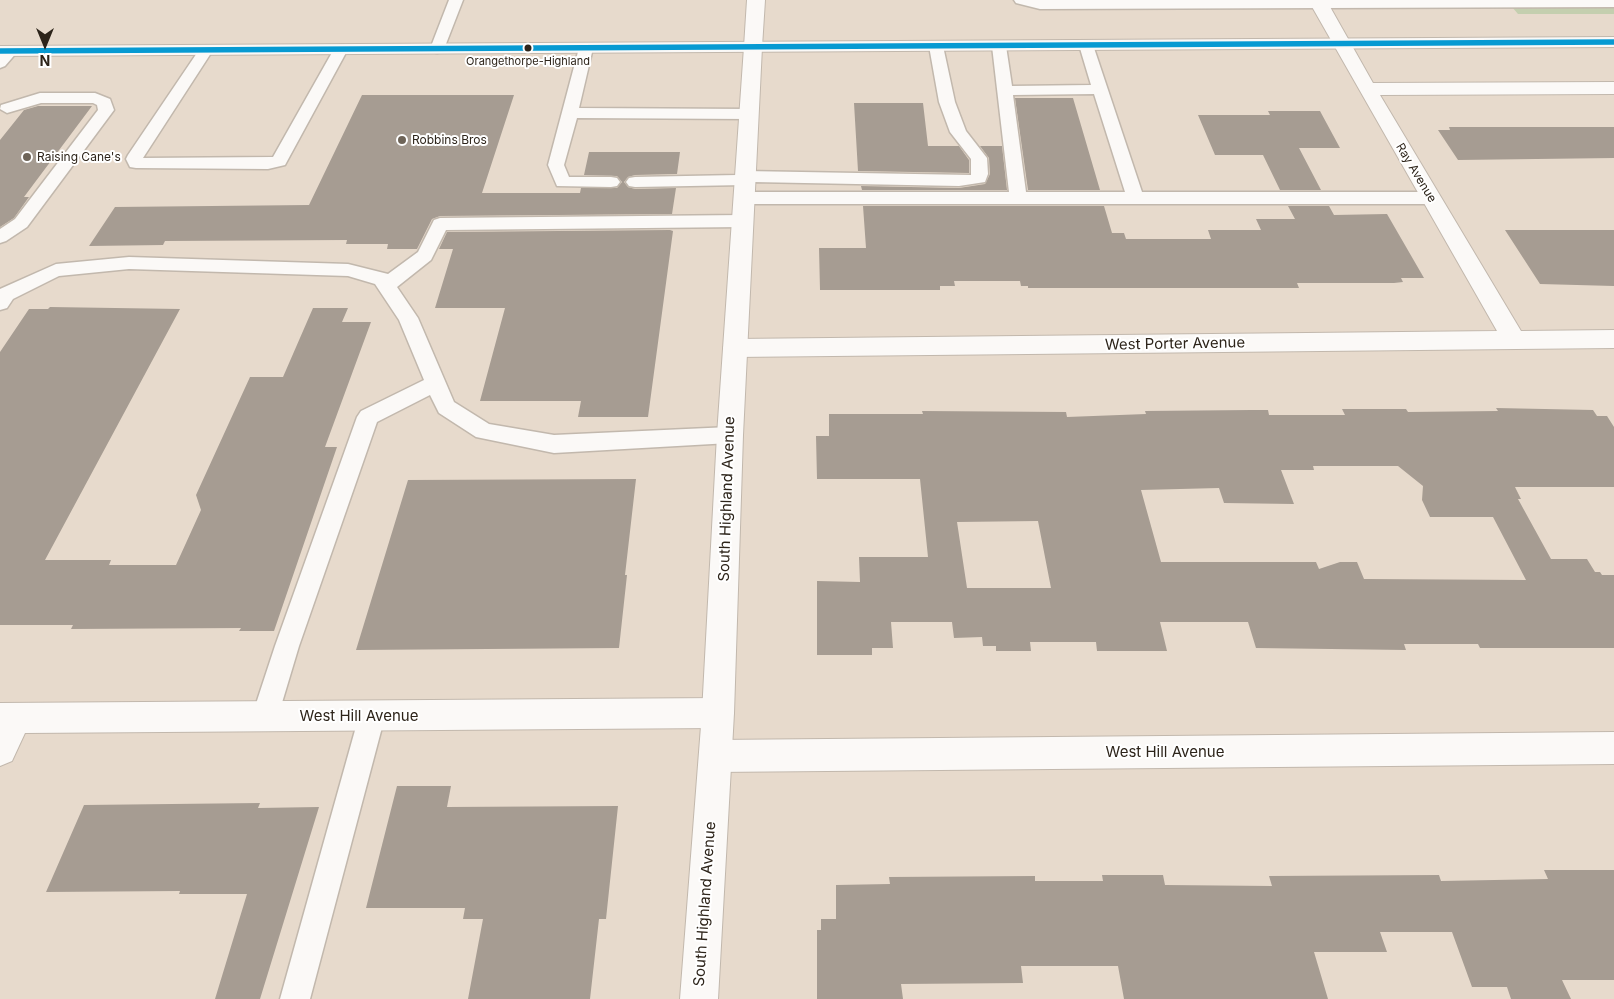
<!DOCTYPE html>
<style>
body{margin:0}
#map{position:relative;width:1614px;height:999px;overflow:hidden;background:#e7dacc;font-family:Inter,sans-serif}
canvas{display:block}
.north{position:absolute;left:20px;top:20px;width:50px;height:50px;-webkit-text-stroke:4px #fff;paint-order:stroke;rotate:180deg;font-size:14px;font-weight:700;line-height:20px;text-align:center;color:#2d241a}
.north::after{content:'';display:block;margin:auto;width:18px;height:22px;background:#2d241a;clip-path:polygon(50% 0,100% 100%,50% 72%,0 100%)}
</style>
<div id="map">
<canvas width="1614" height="999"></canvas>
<div class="north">N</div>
</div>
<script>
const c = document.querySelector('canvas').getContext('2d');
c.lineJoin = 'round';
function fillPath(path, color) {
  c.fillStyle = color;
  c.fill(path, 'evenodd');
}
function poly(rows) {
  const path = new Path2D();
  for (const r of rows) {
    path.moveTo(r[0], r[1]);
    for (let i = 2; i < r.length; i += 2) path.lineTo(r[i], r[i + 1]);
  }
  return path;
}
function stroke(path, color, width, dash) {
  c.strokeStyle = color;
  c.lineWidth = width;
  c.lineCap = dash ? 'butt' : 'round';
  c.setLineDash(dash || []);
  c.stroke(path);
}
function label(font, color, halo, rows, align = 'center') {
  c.font = font + ' Inter,sans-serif';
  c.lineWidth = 4;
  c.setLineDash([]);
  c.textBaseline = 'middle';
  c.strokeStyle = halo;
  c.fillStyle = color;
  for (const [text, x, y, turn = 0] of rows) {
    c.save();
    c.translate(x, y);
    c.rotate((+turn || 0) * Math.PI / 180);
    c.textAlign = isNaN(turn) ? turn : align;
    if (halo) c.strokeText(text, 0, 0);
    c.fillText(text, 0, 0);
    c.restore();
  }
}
fillPath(poly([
 [1506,0,1614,0,1614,14,1518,14]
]), '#c4cfaf');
fillPath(poly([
 [362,95,514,95,482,193,580,193,581,188,617,188,622,182,617,176,584,175,589,152,680,152,677,174,635,175,628,177,624,182,628,187,635,189,676,188,672,214,440,216,432,219,417,249,387,249,388,244,346,244,347,240,165,241,163,245,89,246,115,207,309,205],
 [1015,98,1073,98,1100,190,1028,190],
 [854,103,923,103,928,146,959,146,969,160,969,173,858,171],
 [38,106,92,106,24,197,29,197,14,218,0,227,0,140,24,110],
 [1268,111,1320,111,1340,148,1299,148,1321,190,1280,190,1263,155,1215,155,1198,115,1270,115],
 [1449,127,1614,127,1614,158,1458,160,1438,130,1450,130],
 [980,146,1002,146,1007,190,862,190,861,186,959,188,985,184,990,174,989,158],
 [863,206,1104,206,1112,233,1124,233,1126,239,1211,239,1208,230,1261,230,1256,219,1295,219,1288,206,1329,206,1334,215,1387,214,1424,278,1401,278,1403,282,1394,283,1297,283,1299,288,1028,288,1028,286,1021,286,1020,281,954,281,955,286,940,286,940,290,820,290,819,248,866,248],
 [670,230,673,231,648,417,578,417,581,401,480,401,505,308,435,308,453,249,439,249,447,232],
 [1505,230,1614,230,1614,286,1540,284],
 [50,307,180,309,45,560,111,560,109,565,176,565,201,510,196,495,250,377,283,377,313,308,348,308,342,322,371,322,325,447,337,447,274,631,239,631,241,628,71,629,73,625,0,625,0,352,29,309,48,309],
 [1496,408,1593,410,1597,416,1607,416,1614,427,1614,487,1515,487,1521,499,1518,499,1551,559,1587,559,1595,572,1600,572,1602,575,1614,575,1614,648,1480,648,1478,644,1404,644,1406,650,1256,648,1248,622,1160,622,1167,651,1097,651,1096,642,1030,642,1031,651,996,651,996,646,983,646,982,637,954,638,952,622,891,622,893,648,872,648,872,655,817,655,817,581,860,582,859,557,928,557,920,479,817,479,816,436,829,436,829,414,923,414,922,411,1066,412,1067,417,1146,414,1145,411,1252,410,1268,410,1269,415,1345,415,1342,409,1406,409,1408,412,1498,411],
 [1313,466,1398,466,1423,486,1422,500,1430,517,1493,517,1526,580,1364,579,1357,562,1340,562,1319,569,1316,562,1161,562,1141,490,1219,488,1224,503,1294,504,1281,470,1314,470],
 [1038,521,1051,588,967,588,957,522],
 [636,479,625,575,627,575,619,648,356,650,408,480],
 [397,786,451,786,447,807,618,806,606,919,599,919,590,999,468,999,483,919,463,919,465,908,366,908],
 [260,803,258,808,319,807,260,999,215,999,247,894,179,894,180,891,46,892,84,805],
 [1544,870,1614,870,1614,980,1562,980,1571,999,1511,999,1507,987,1472,987,1452,932,1380,932,1387,952,1314,952,1328,999,1124,999,1118,966,1021,966,1023,983,901,984,903,999,817,999,817,930,821,930,821,919,836,919,836,885,890,884,889,877,1035,876,1035,881,1103,881,1102,875,1163,875,1165,885,1272,886,1269,876,1439,875,1441,881,1548,879]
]), '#a69c92');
const service = poly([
 [449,0,463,0,444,49,442,52,437,53,432,52,430,49,449,0],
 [1014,0,1614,0,1614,7,1040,9,1016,3,1014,0],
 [1086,41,1091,42,1093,45,1142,192,1431,192,1437,194,1440,198,1437,202,1431,204,744,204,738,202,735,198,738,194,744,192,1009,192,992,46,994,43,999,42,1004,43,1006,46,1012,86,1091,85,1079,45,1081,42,1086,41],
 [1094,94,1125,192,1026,192,1013,95,1094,94],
 [936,42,941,43,943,46,955,102,966,131,987,158,988,174,985,182,959,186,753,182,745,185,635,187,629,186,626,182,629,178,635,177,737,175,745,171,971,175,971,159,950,132,939,102,929,46,931,43,936,42],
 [586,44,591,45,593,48,579,108,749,109,755,111,757,114,755,117,749,119,577,118,564,165,569,177,611,177,617,178,620,182,617,186,611,187,557,186,548,165,579,48,581,45,586,44],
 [341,45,346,46,348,49,285,165,268,169,136,168,130,167,126,159,128,155,201,47,206,46,211,47,213,50,143,158,273,157,334,49,336,46,341,45],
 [11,47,16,48,18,51,5,66,0,68,0,54,6,48,11,47],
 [40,93,95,93,110,99,114,110,27,227,6,241,0,243,0,229,15,219,98,110,97,105,93,103,41,103,7,113,0,109,1,105,40,93],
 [743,215,749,217,752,221,749,225,743,227,446,230,431,260,397,287,418,318,454,402,489,424,554,435,730,427,738,429,741,435,738,441,730,443,554,453,476,437,439,413,430,395,377,422,299,646,278,716,274,725,265,729,256,725,252,716,275,646,357,417,361,411,424,380,399,320,375,284,348,276,129,269,59,276,13,299,7,308,0,310,0,289,56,264,129,257,348,264,388,274,418,252,434,220,440,218,743,215],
 [372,703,381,707,385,716,310,999,280,999,359,716,363,707,372,703]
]);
const minor = poly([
 [747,0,765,0,762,47,759,51,753,52,747,51,744,47,747,0],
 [1321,0,1326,1,1329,5,1373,83,1614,82,1614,94,1380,95,1521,331,1614,330,1614,348,735,357,726,354,723,348,726,342,735,339,1497,331,1311,5,1314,1,1321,0],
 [718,698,729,702,734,713,729,724,718,728,25,733,12,761,0,766,0,703,718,698],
 [1614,732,1614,764,715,772,703,767,699,756,703,745,715,740,1614,732]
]);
const tertiary = poly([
 [753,42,759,43,762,47,743,435,734,713,718,999,680,999,702,713,717,435,744,47,747,43,753,42]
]);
const primary = poly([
 [1614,37,1614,47,0,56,0,46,1614,37]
]);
stroke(service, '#c2b8ad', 3);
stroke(minor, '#c2b8ad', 2);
stroke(tertiary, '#c2b8ad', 2);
stroke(primary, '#c2b8ad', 2);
fillPath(service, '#fbf9f7');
fillPath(minor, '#fbf9f7');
fillPath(tertiary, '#fbf9f7');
fillPath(primary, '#fbf9f7');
stroke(poly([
 [0,51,1614,42]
]), '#079ad2', 5.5);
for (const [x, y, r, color] of [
 [528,48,4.5,"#2d241a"],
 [402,140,5,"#6e6458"],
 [27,157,5,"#6e6458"]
]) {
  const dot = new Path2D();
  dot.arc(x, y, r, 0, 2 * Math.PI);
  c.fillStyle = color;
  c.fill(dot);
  stroke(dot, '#fff', 2);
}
label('11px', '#2d241a', '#fff', [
 ["Orangethorpe-Highland",528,62]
]);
label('12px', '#2d241a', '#fff', [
 ["Robbins Bros",412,140],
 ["Raising Cane's",37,157]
], 'left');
label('12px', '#2d241a', '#fff', [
 ["Ray Avenue",1416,173,59]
]);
label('15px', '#2d241a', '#fff', [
 ["West Porter Avenue",1175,344,-1],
 ["South Highland Avenue",727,499,-88],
 ["West Hill Avenue",359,716],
 ["West Hill Avenue",1165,752],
 ["South Highland Avenue",705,904,-86]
]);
</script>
